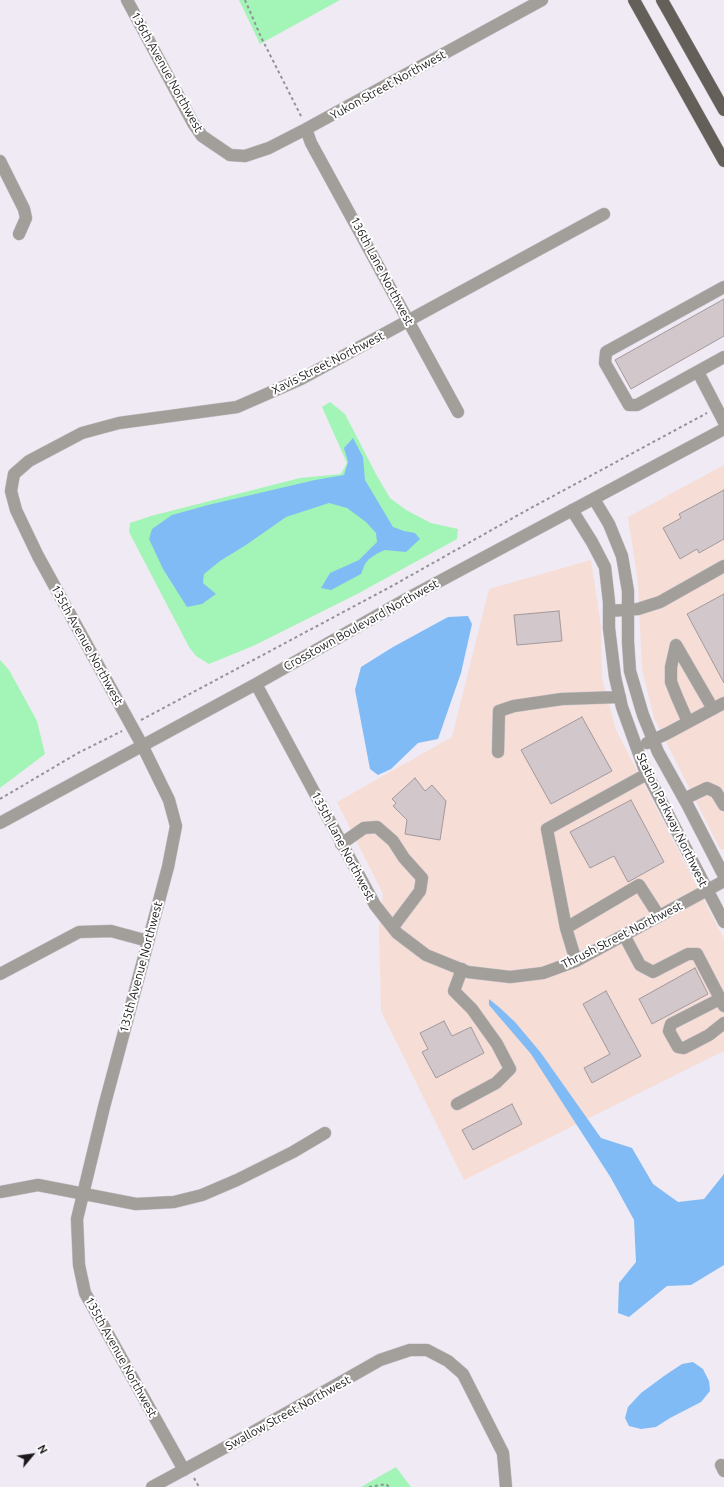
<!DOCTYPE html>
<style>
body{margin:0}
#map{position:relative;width:724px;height:1487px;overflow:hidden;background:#f0eaf4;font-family:Ubuntu,sans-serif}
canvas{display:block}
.north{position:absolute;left:12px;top:1435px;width:40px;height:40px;-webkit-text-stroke:3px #fff;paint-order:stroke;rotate:61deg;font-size:11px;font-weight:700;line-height:16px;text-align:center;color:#1b191c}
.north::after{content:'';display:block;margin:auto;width:14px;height:18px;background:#1b191c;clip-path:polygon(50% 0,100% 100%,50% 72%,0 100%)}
</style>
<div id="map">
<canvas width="724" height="1487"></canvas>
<div class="north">N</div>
</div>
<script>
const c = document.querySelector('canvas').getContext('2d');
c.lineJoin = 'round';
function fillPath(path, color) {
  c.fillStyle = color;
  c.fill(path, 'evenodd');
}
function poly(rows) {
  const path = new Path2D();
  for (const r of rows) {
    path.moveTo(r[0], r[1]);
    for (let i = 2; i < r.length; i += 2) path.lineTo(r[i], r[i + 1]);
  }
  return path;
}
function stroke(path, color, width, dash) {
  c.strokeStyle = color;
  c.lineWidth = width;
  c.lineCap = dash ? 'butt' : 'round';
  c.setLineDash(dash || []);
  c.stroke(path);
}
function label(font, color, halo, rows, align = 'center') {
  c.font = font + ' Ubuntu,sans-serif';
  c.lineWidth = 4;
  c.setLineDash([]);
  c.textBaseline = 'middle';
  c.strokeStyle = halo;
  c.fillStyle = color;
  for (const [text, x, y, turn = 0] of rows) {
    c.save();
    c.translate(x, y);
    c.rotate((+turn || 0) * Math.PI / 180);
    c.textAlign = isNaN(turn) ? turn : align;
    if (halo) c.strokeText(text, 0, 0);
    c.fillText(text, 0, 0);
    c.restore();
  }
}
fillPath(poly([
 [724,465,724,850,720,849,709,827,654,718,642,669,638,583,628,517],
 [591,560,601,626,602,678,616,730,724,939,724,1051,464,1180,381,1011,379,929,383,894,337,802,452,737,489,589]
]), '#f6ddd6');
fillPath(poly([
 [239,0,340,0,260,44],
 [330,402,345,414,377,476,390,498,406,510,431,523,458,529,457,539,359,593,253,646,209,664,196,656,189,647,129,532,130,523,151,516,300,478,341,474,347,463,322,407],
 [0,660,9,670,37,721,45,754,0,788],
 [396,1467,411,1487,361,1487]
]), '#a2f5b6');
fillPath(poly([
 [353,438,363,457,365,480,393,527,404,531,415,533,420,539,406,552,385,550,378,553,369,559,365,564,361,574,331,590,321,588,330,573,359,560,377,542,376,533,366,522,347,508,329,503,286,517,246,545,220,561,204,574,203,583,216,594,202,604,187,607,163,569,149,539,152,529,172,515,208,505,315,480,344,475,348,462,344,448],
 [468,616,472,624,461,673,438,739,418,743,391,769,378,775,370,769,355,690,361,667,393,647,448,617],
 [489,999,500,1008,515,1022,541,1053,601,1138,632,1148,653,1184,678,1202,704,1199,724,1174,724,1265,691,1285,667,1286,629,1317,618,1313,619,1283,636,1262,634,1220,611,1178,531,1054,489,1005],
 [693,1362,703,1369,709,1381,710,1391,701,1402,670,1418,656,1427,641,1429,629,1426,625,1418,628,1407,641,1393,664,1376,682,1364]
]), '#81bbf6');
const building = poly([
 [724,299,724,336,631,389,615,360,724,299],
 [724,490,724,539,699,553,697,549,680,559,663,528,681,518,679,514,724,490],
 [724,594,724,683,687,614,724,594],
 [559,611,562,641,517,645,514,615,559,611],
 [582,717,612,771,551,804,521,750,582,717],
 [415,778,425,791,432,785,446,801,440,840,405,834,407,820,393,806,396,803,392,799,415,778],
 [631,800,664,862,628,882,614,856,590,868,570,832,631,800],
 [695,968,708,994,652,1024,639,999,695,968],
 [606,991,641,1056,592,1083,584,1068,610,1054,583,1004,606,991],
 [444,1021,452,1036,471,1027,484,1053,436,1078,422,1052,428,1049,420,1033,444,1021],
 [512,1104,522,1124,473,1150,462,1130,512,1104]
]);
fillPath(building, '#d2c7cb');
stroke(building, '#a3999c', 1);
const minor = poly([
 [127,0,193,123,202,136,230,155,245,156,269,148,306,129,542,0],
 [306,129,311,143,458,412],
 [0,161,24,209,26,218,19,234],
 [724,287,606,352,605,363,629,405,637,405,724,357],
 [698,372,724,422],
 [594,499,609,524,622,556,628,591,628,642,630,671,643,715,658,752,687,804,724,876],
 [572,510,592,542,605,567,609,602,609,628,615,677,622,707,644,768,724,922],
 [609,611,638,609,660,602,724,566],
 [256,684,375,905,397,933,426,955,468,972,510,977,543,973,576,961,724,881],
 [688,722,677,697,671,682,671,667,676,645,713,709],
 [647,743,668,733,724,703],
 [498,752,499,711,514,706,562,699,620,697],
 [684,799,707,788,716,792,724,805],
 [0,823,256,684,410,597,724,429],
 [341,844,364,828,377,827,393,841,404,858,422,878,420,891,393,927],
 [566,928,547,829,647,774],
 [624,935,640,965,653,972,688,954,697,954,724,1006],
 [576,961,566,928,639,885,659,916],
 [0,974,79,932,111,931,148,941],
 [720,999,671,1024,669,1031,678,1047,684,1048,709,1035,724,1023],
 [457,1104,496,1083,510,1069,497,1044,472,1009,454,991,462,969],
 [0,1192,38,1185,136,1204,174,1202,202,1195,237,1180,293,1152,325,1133],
 [721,1465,724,1471],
 [184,1470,85,1293,79,1265,77,1219,104,1107,168,867,176,826,169,800,142,745,38,556,16,510,11,491,14,474,29,461,82,433,119,423,237,407,301,379,604,214],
 [152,1487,237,1441,380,1360,410,1350,427,1350,448,1361,463,1374,503,1453,506,1487]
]);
const major = poly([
 [634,0,724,161],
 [662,0,724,110]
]);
stroke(minor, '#cac4cd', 13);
stroke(major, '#cac4cd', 13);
stroke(poly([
 [245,0,261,37,302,118],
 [141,720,392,586,529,509,707,413],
 [0,799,78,753,122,731],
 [194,1478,199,1487],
 [369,1487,386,1484,389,1487]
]), '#959198', 2, [3, 3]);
stroke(minor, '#a29f9b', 12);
stroke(major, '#646059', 12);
label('12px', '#1b191c', '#fff', [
 ["136th Avenue Northwest",167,72,61],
 ["Yukon Street Northwest",388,85,-29],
 ["136th Lane Northwest",382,271,62],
 ["Xavis Street Northwest",328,363,-27],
 ["Crosstown Boulevard Northwest",361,625,-29],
 ["135th Avenue Northwest",87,645,61],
 ["Station Parkway Northwest",672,820,64],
 ["135th Lane Northwest",343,846,62],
 ["Thrush Street Northwest",622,935,-27],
 ["135th Avenue Northwest",141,967,-75],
 ["135th Avenue Northwest",121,1357,61],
 ["Swallow Street Northwest",288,1413,-29]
]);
</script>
